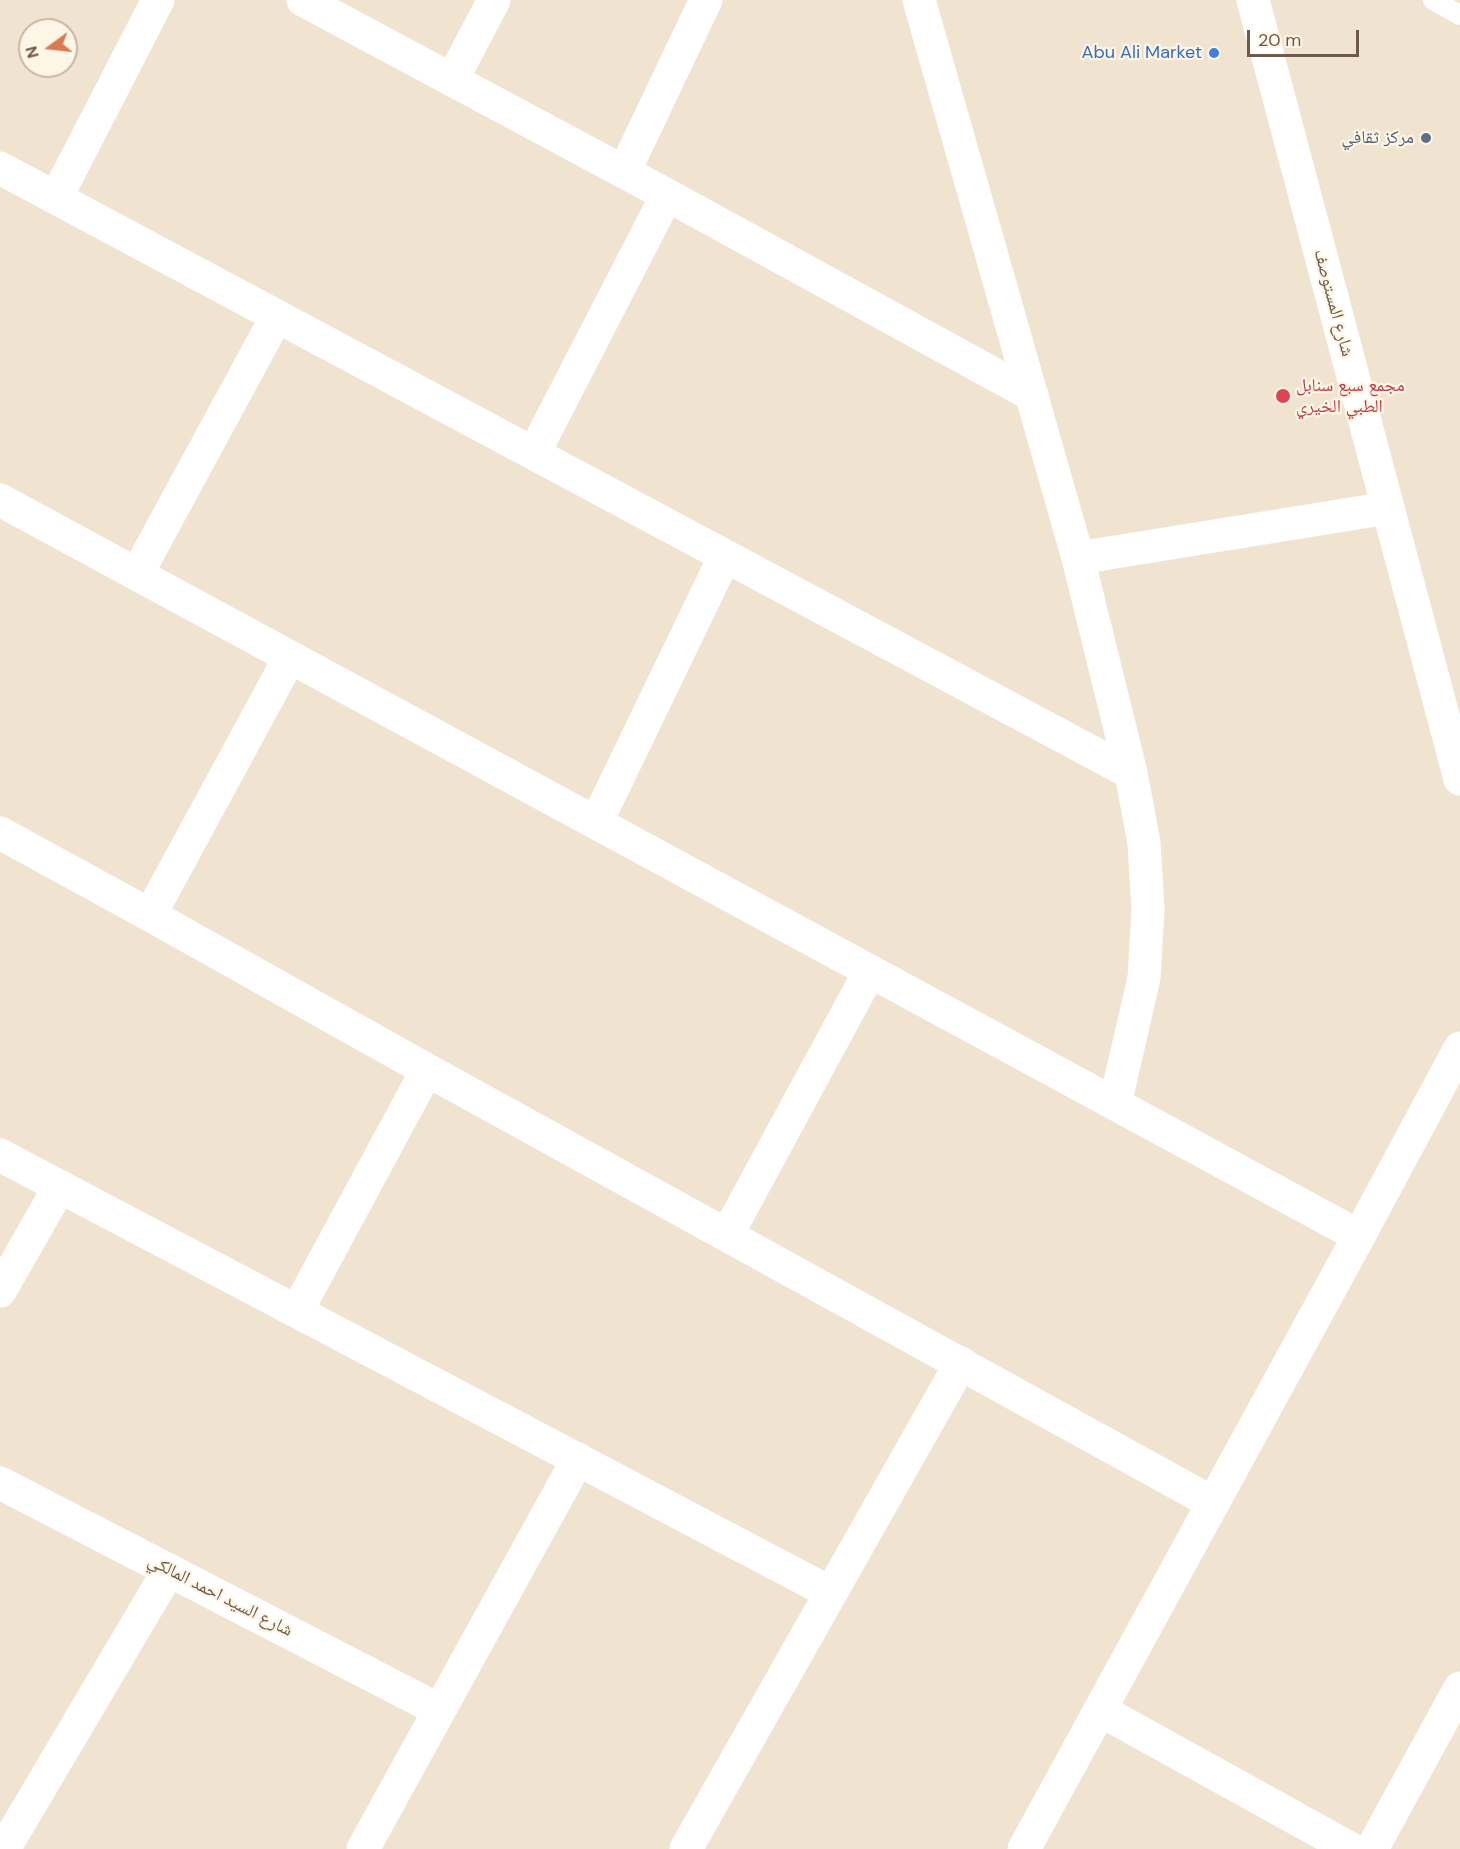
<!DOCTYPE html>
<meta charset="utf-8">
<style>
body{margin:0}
#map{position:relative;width:1460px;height:1849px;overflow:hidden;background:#f9f2e1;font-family:"DM Sans",sans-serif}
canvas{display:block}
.north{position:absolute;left:18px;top:18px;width:60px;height:60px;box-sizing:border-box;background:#fdf6e7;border:2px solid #c3b8a9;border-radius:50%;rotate:255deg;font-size:16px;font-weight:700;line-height:24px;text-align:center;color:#6d5a4b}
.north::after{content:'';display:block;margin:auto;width:21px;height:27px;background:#d77b53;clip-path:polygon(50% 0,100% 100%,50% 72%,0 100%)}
.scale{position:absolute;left:1247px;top:30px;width:112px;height:27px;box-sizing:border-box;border:3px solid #6d5a4b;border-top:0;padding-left:8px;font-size:18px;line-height:21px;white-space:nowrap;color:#6d5a4b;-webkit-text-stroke:4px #fdf6e7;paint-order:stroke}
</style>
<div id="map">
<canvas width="1460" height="1849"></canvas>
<div class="north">N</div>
<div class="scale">20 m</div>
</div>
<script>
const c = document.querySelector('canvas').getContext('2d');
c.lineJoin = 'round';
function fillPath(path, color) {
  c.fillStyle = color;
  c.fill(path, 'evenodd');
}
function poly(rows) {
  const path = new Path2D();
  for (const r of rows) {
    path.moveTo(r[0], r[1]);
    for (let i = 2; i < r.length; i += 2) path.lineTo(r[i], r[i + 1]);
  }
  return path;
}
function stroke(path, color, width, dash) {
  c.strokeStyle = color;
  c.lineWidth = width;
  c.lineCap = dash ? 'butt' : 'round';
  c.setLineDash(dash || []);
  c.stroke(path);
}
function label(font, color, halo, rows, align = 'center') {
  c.font = font + ' "DM Sans","Noto Naskh Arabic",sans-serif';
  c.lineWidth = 4.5;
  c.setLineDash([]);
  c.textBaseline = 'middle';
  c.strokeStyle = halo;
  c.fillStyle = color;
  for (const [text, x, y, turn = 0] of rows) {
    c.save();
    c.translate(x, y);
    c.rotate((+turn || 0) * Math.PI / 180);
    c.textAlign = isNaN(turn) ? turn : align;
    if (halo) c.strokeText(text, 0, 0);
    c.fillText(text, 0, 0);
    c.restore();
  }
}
fillPath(poly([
 [0,0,1460,0,1460,1849,0,1849],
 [30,30,66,30,66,66,30,66]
]), '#f0e4d1');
stroke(poly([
 [1433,0,1460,15]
]), '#fff', 20);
stroke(poly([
 [303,0,667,195,1032,395],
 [919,0,1078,558,1131,773,1144,843,1148,910,1144,978,1115,1104],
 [452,80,494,0],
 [0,168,1131,773],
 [624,172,706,0],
 [56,198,158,0],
 [534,453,667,195],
 [0,500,1359,1236],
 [1078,558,1388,508],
 [137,574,277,316],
 [596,823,725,556],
 [0,833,150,915,427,1070,1213,1503],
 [150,915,290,657],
 [0,1155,831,1593],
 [727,1235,870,971],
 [0,1291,60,1186],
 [297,1311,427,1070],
 [0,1483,439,1710],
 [1100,1710,1351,1849],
 [4,1849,169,1570],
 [363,1849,578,1459],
 [686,1849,961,1363],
 [1372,1849,1460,1688]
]), '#fff', 33);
stroke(poly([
 [1253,0,1460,779],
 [1024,1849,1359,1236,1460,1048]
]), '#fff', 33);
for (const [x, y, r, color] of [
 [1214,53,6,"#3f7fe0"],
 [1426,138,6,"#5c6f8a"],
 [1283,396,8,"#e0444e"]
]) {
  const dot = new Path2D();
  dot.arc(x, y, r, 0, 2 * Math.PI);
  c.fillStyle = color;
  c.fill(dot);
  stroke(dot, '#fdf6e7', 2);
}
label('18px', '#366cbe', '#fdf6e7', [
 ["Abu Ali Market",1202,53]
], 'right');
label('18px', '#4e5e75', '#fdf6e7', [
 ["مركز ثقافي",1414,138]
], 'right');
label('18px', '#6d5a4b', '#fdf6e7', [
 ["شارع المستوصف",1333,303,75],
 ["شارع السيد احمد المالكي",220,1596,27]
]);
label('18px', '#be3a42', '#fdf6e7', [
 ["مجمع سبع سنابل",1296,386],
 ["الطبي الخيري",1296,407]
], 'left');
</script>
